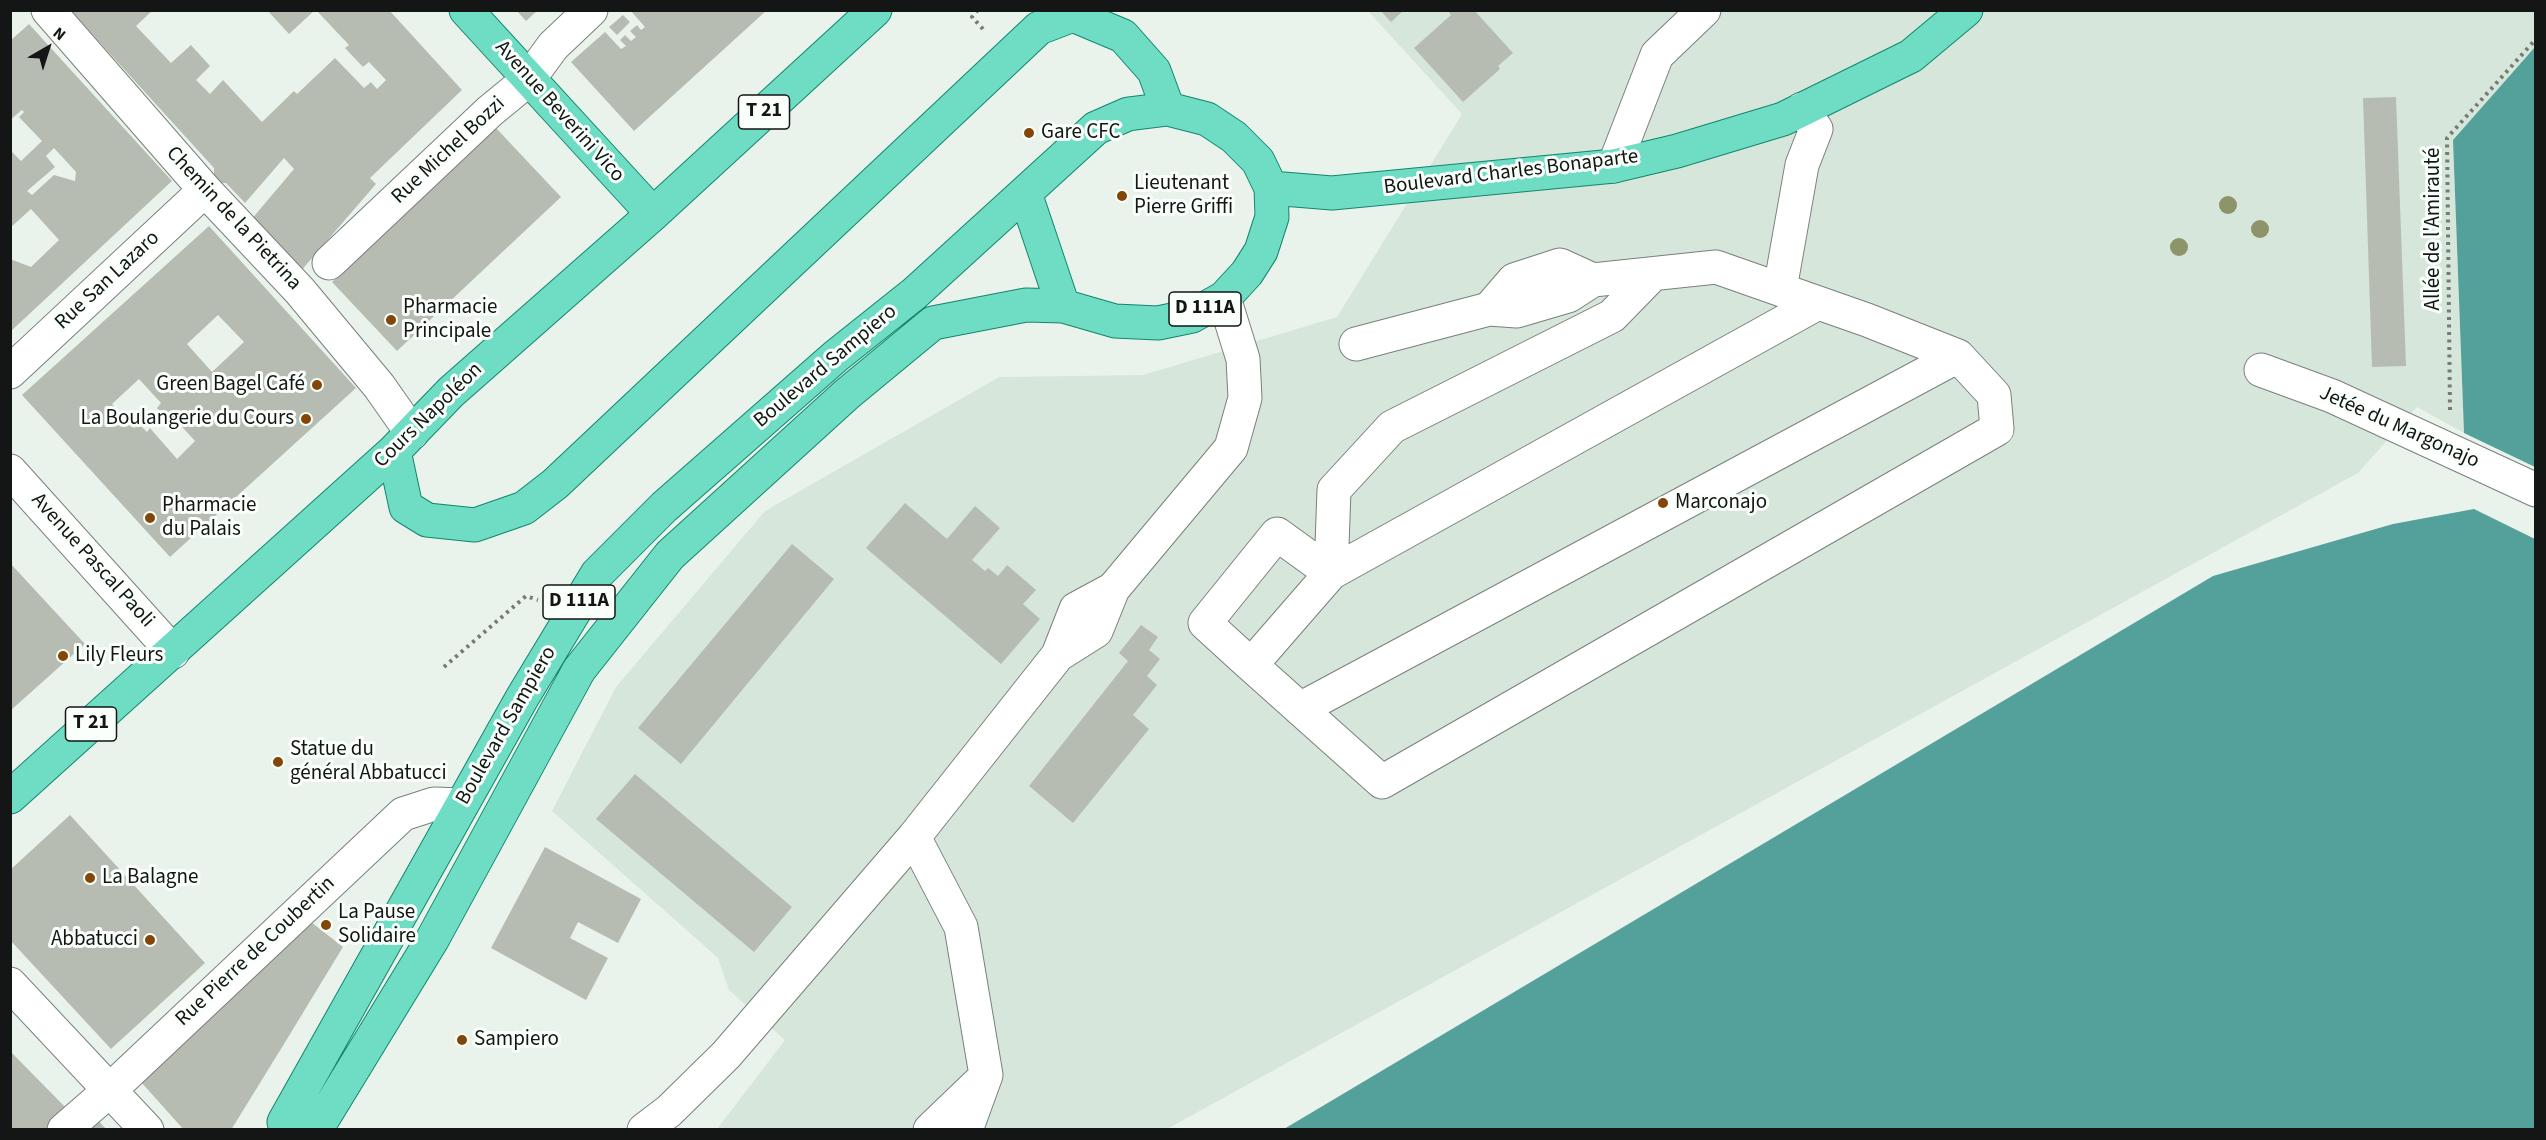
<!DOCTYPE html>
<meta charset="utf-8">
<style>
body{margin:0}
#map{position:relative;width:2546px;height:1140px;overflow:hidden;background:#eaf3eb;font-family:"Source Sans 3",sans-serif}
canvas{display:block}
.frame{position:absolute;inset:0;border:12px solid #131614;pointer-events:none}
.north{position:absolute;left:18px;top:18px;width:60px;height:60px;-webkit-text-stroke:4px #f9fffa;paint-order:stroke;rotate:39deg;font-size:16px;font-weight:700;line-height:24px;text-align:center;color:#131614}
.north::after{content:'';display:block;margin:auto;width:21px;height:27px;background:#131614;clip-path:polygon(50% 0,100% 100%,50% 72%,0 100%)}
</style>
<div id="map">
<canvas width="2546" height="1140"></canvas>
<div class="frame"></div>
<div class="north">N</div>
</div>
<script>
const c = document.querySelector('canvas').getContext('2d');
c.lineJoin = 'round';
function fillPath(path, color) {
  c.fillStyle = color;
  c.fill(path, 'evenodd');
}
function poly(rows) {
  const path = new Path2D();
  for (const r of rows) {
    path.moveTo(r[0], r[1]);
    for (let i = 2; i < r.length; i += 2) path.lineTo(r[i], r[i + 1]);
  }
  return path;
}
function stroke(path, color, width, dash) {
  c.strokeStyle = color;
  c.lineWidth = width;
  c.lineCap = dash ? 'butt' : 'round';
  c.setLineDash(dash || []);
  c.stroke(path);
}
function label(font, color, halo, rows, align = 'center') {
  c.font = font + ' "Source Sans 3",sans-serif';
  c.lineWidth = 6;
  c.setLineDash([]);
  c.textBaseline = 'middle';
  c.strokeStyle = halo;
  c.fillStyle = color;
  for (const [text, x, y, turn = 0] of rows) {
    c.save();
    c.translate(x, y);
    c.rotate((+turn || 0) * Math.PI / 180);
    c.textAlign = isNaN(turn) ? turn : align;
    if (halo) c.strokeText(text, 0, 0);
    c.fillText(text, 0, 0);
    c.restore();
  }
}
fillPath(poly([
 [1368,11,2535,11,2535,47,2453,140,2464,433,2417,407,2358,473,1167,1129,717,1129,785,1040,729,990,718,958,552,811,616,687,765,511,999,377,1143,375,1337,317,1462,114]
]), '#d7e6da');
fillPath(poly([
 [2535,47,2535,467,2464,433,2453,140],
 [2474,509,2535,539,2535,1129,1284,1129,2213,576,2393,524]
]), '#54a09b');
fillPath(poly([
 [70,10,153,10,136,26,171,63,191,45,210,66,196,80,210,94,223,80,262,122,294,91,297,94,335,58,364,88,371,82,377,89,386,80,369,62,363,67,345,48,349,45,316,10,389,10,462,90,370,178,376,184,300,272,250,221,294,169,284,158,245,203,226,183,221,183,214,175,214,168],
 [267,10,315,10,289,34],
 [516,10,538,10,526,21],
 [630,10,767,10,634,131,571,62,605,32,621,49,626,46,620,40,625,35,631,41,636,37,630,31,637,25,641,30,645,27],
 [1380,10,1404,10,1391,22],
 [1447,10,1474,10,1513,53,1498,66,1500,69,1463,102,1414,48,1451,15],
 [623,15,630,22,617,35,609,27],
 [29,24,172,181,10,332,10,259,31,267,59,240,31,209,10,228,10,150,21,161,42,141,19,117,24,112,22,110,10,120,10,41],
 [54,148,76,172,75,181,54,175,32,195,27,191,55,167,46,156],
 [2396,97,2406,366,2372,367,2363,98],
 [496,128,561,197,397,351,332,282],
 [209,226,356,388,170,557,22,395],
 [218,315,244,342,212,372,187,344],
 [139,379,161,403,157,408,163,416,161,419,166,425,174,418,195,441,177,459,150,428,147,432,139,424,134,428,112,404],
 [905,503,947,539,975,506,1000,528,972,560,985,571,988,568,998,576,1007,565,1036,590,1023,604,1040,619,1001,664,866,548],
 [792,544,834,579,681,764,638,728],
 [10,563,85,644,10,711],
 [1141,625,1158,637,1149,650,1160,659,1147,676,1157,685,1133,715,1149,729,1073,823,1029,786,1128,661,1119,653],
 [635,774,792,907,754,952,596,819],
 [70,815,205,963,111,1049,10,940,10,870],
 [545,847,641,899,618,943,578,922,570,938,608,958,586,1000,491,948],
 [311,922,343,947,284,1044,231,1130,184,1130,141,1082],
 [10,1051,69,1111,48,1130,10,1130],
 [94,1116,107,1130,80,1130]
]), '#b7bcb3');
const minor = poly([
 [48,10,205,190,300,291,379,386,412,433],
 [1614,166,1657,55,1704,10],
 [329,263,490,111,529,79,553,46,591,10],
 [1780,289,1802,165,1816,129,1802,109],
 [1489,309,1514,280,1560,265,1593,280],
 [1356,344,1489,309,1517,311,1568,296,1593,280,1716,267,1867,320,1958,356,1994,395,1997,429,1382,782,1251,665,1331,573,1818,303],
 [2261,370,2332,396,2536,490],
 [10,372,205,190],
 [10,471,173,652],
 [1331,573,1334,490,1392,427,1612,316,1653,274],
 [1058,655,1096,631,1113,589,1231,448,1245,398,1243,359,1224,298],
 [1251,665,1205,623,1277,534,1331,573],
 [1300,709,1958,356],
 [914,837,961,927,986,1075,966,1130],
 [10,984,147,1130],
 [64,1130,110,1090,403,814,434,804,461,805],
 [644,1130,669,1111,726,1055,914,837,1058,655,1076,609,1113,589],
 [930,1130,979,1083]
]);
const major = poly([
 [466,10,653,214],
 [1271,188,1332,193,1614,166,1677,151,1783,119,1911,56,1966,10],
 [1025,193,1063,306],
 [394,451,406,507,427,520,475,525,524,508,555,484,1039,28,1073,15,1123,36,1154,71,1168,109],
 [10,797,394,451,451,392,653,214,875,10],
 [286,1130,284,1122,522,698,597,574,664,507,836,356,915,293,1096,128,1128,114,1168,109,1207,119,1234,137,1258,161,1271,188,1272,217,1261,251,1247,273,1224,298,1192,316,1158,323,1115,321,1063,306,1026,305,933,323,847,394,670,555,579,670,432,940,316,1130]
]);
stroke(minor, '#79817b', 35);
stroke(major, '#10876c', 35);
stroke(poly([
 [978,10,972,17,983,29],
 [2450,410,2447,138,2536,39],
 [444,667,526,596,538,600]
]), '#757b76', 4, [3, 4.5]);
stroke(minor, '#fff', 33);
stroke(major, '#6fdcc4', 33);
c.fillStyle = '#8d946a';
for (const [x, y] of [
 [2228,205],
 [2260,229],
 [2179,247]
]) {
  c.beginPath();
  c.arc(x, y, 9, 0, 2 * Math.PI);
  c.fill();
}
for (const [x, y, r, color] of [
 [1029,133,6,"#844606"],
 [1122,196,6,"#844606"],
 [391,320,6,"#844606"],
 [317,385,6,"#844606"],
 [306,419,6,"#844606"],
 [1663,503,6,"#844606"],
 [150,518,6,"#844606"],
 [63,656,6,"#844606"],
 [278,762,6,"#844606"],
 [90,878,6,"#844606"],
 [326,925,6,"#844606"],
 [150,940,6,"#844606"],
 [462,1040,6,"#844606"]
]) {
  const dot = new Path2D();
  dot.arc(x, y, r, 0, 2 * Math.PI);
  c.fillStyle = color;
  c.fill(dot);
  stroke(dot, '#f9fffa', 2);
}
for (const [x, y, w] of [
 [764,112,51],
 [1205,309,72],
 [579,602,72],
 [91,724,51]
]) {
  const box = new Path2D();
  box.roundRect(x - w / 2, y - 17, w, 34, 4.5);
  c.fillStyle = '#f9fffa';
  c.fill(box);
  stroke(box, '#131614', 1.5);
}
label('bold 20px', '#131614', null, [
 ["T 21",764,112],
 ["D 111A",1205,309],
 ["D 111A",579,602],
 ["T 21",91,724]
]);
label('21px', '#131614', '#f9fffa', [
 ["Avenue Beverini Vico",559,112,48],
 ["Rue Michel Bozzi",449,151,-43],
 ["Boulevard Charles Bonaparte",1511,173,-7],
 ["Chemin de la Pietrina",233,219,47],
 ["Allée de l'Amirauté",2434,229,-90],
 ["Rue San Lazaro",108,281,-43],
 ["Boulevard Sampiero",826,367,-40],
 ["Cours Napoléon",429,416,-44],
 ["Jetée du Margonajo",2399,428,24],
 ["Avenue Pascal Paoli",92,561,48],
 ["Boulevard Sampiero",507,726,-60],
 ["Rue Pierre de Coubertin",256,952,-43]
]);
label('21px', '#131614', '#f9fffa', [
 ["Gare CFC",1041,133],
 ["Lieutenant",1134,184],
 ["Pierre Griffi",1134,208],
 ["Pharmacie",403,308],
 ["Principale",403,332],
 ["Green Bagel Café",305,385,"right"],
 ["La Boulangerie du Cours",294,419,"right"],
 ["Marconajo",1675,503],
 ["Pharmacie",162,506],
 ["du Palais",162,530],
 ["Lily Fleurs",75,656],
 ["Statue du",290,750],
 ["général Abbatucci",290,774],
 ["La Balagne",102,878],
 ["La Pause",338,913],
 ["Solidaire",338,937],
 ["Abbatucci",138,940,"right"],
 ["Sampiero",474,1040]
], 'left');
</script>
